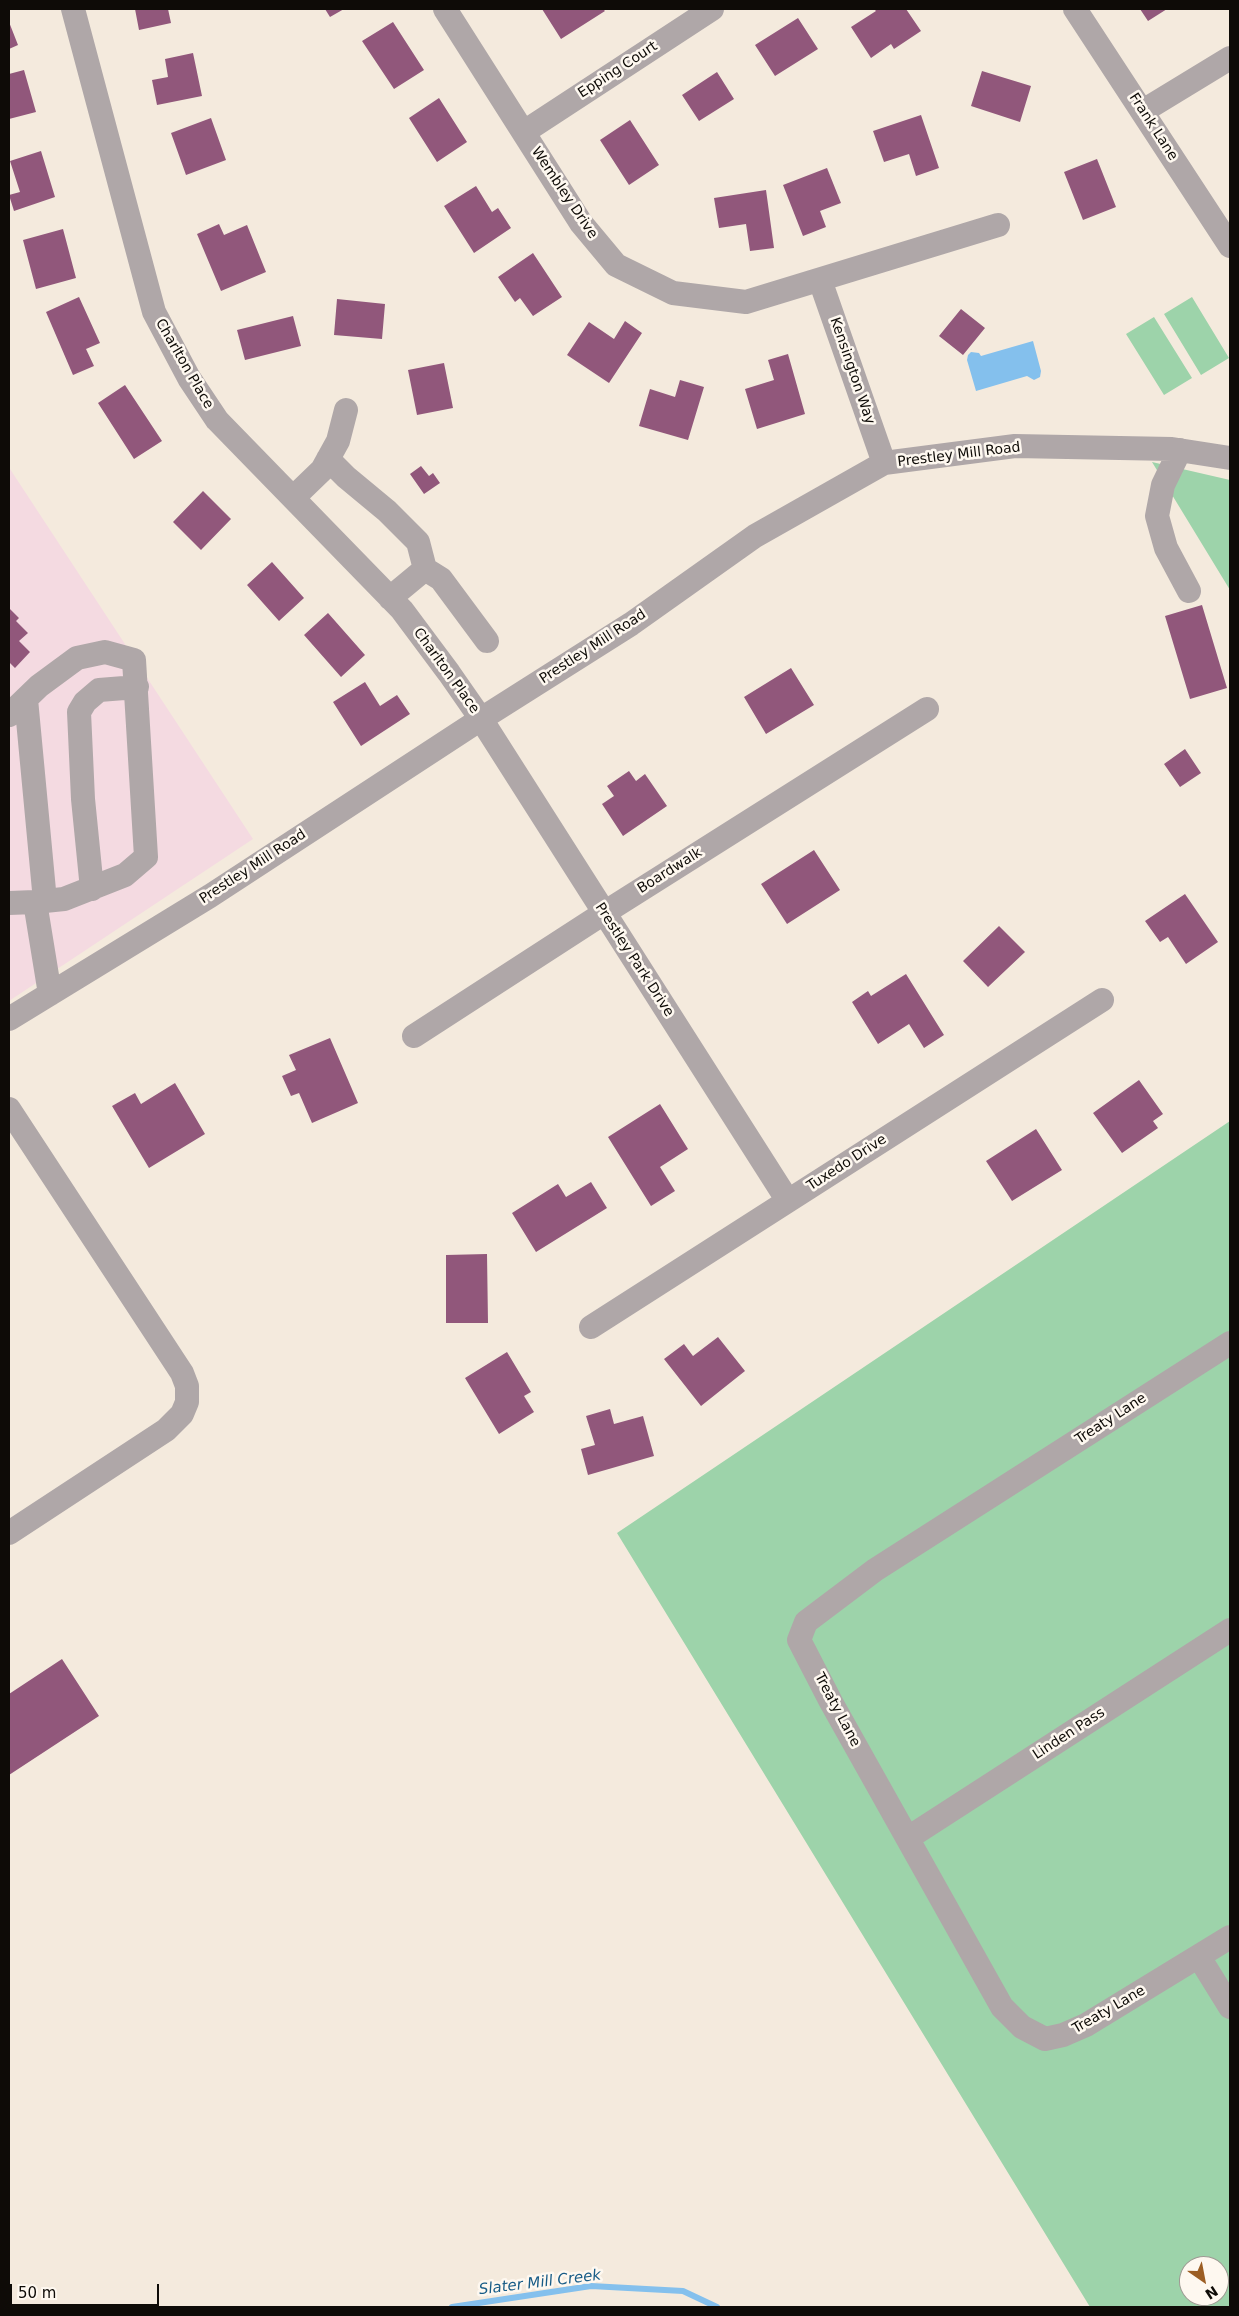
<!DOCTYPE html>
<style>
body{margin:0}
#map{position:relative;width:1239px;height:2316px;overflow:hidden;background:#f4eadd;font-family:"DejaVu Sans",sans-serif}
canvas{display:block}
.frame{position:absolute;inset:0;border:10px solid #0e0b07;pointer-events:none}
.north{position:absolute;left:1179px;top:2256px;width:50px;height:50px;box-sizing:border-box;background:#fef8f0;border:1px solid #9e9993;border-radius:50%;rotate:147deg;font-size:14px;font-weight:700;line-height:20px;text-align:center;color:#0e0b07}
.north::after{content:'';display:block;margin:auto;width:18px;height:22px;background:#9c5e24;clip-path:polygon(50% 0,100% 100%,50% 72%,0 100%)}
.scale{position:absolute;left:10px;top:2284px;width:149px;height:22px;box-sizing:border-box;border:2px solid #0e0b07;border-top:0;padding-left:6px;font-size:15px;line-height:18px;white-space:nowrap;color:#0e0b07;-webkit-text-stroke:4px #fef8f0;paint-order:stroke}
</style>
<div id="map">
<canvas width="1239" height="2316"></canvas>
<div class="frame"></div>
<div class="north">N</div>
<div class="scale">50 m</div>
</div>
<script>
const c = document.querySelector('canvas').getContext('2d');
c.lineJoin = 'round';
function fillPath(path, color) {
  c.fillStyle = color;
  c.fill(path, 'evenodd');
}
function poly(rows) {
  const path = new Path2D();
  for (const r of rows) {
    path.moveTo(r[0], r[1]);
    for (let i = 2; i < r.length; i += 2) path.lineTo(r[i], r[i + 1]);
  }
  return path;
}
function stroke(path, color, width, dash) {
  c.strokeStyle = color;
  c.lineWidth = width;
  c.lineCap = dash ? 'butt' : 'round';
  c.setLineDash(dash || []);
  c.stroke(path);
}
function label(font, color, halo, rows, align = 'center') {
  c.font = font + ' "DejaVu Sans",sans-serif';
  c.lineWidth = 5;
  c.setLineDash([]);
  c.textBaseline = 'middle';
  c.strokeStyle = halo;
  c.fillStyle = color;
  for (const [text, x, y, turn = 0] of rows) {
    c.save();
    c.translate(x, y);
    c.rotate((+turn || 0) * Math.PI / 180);
    c.textAlign = isNaN(turn) ? turn : align;
    if (halo) c.strokeText(text, 0, 0);
    c.fillText(text, 0, 0);
    c.restore();
  }
}
fillPath(poly([
 [10,469,253,839,9,1001,9,470]
]), '#f4dae1');
fillPath(poly([
 [1192,297,1229,358,1201,375,1164,314],
 [1154,317,1192,378,1164,395,1126,334],
 [1152,462,1230,480,1230,590],
 [1230,1121,1230,2307,1090,2307,617,1533],
 [1189,2266,1219,2266,1219,2296,1189,2296]
]), '#9dd3aa');
fillPath(poly([
 [1033,341,1041,371,1040,377,1034,380,1027,376,976,391,967,360,968,355,971,352,979,353,981,356]
]), '#84c0ed');
stroke(poly([
 [452,2307,591,2286,683,2291,717,2307]
]), '#84c0ed', 6);
fillPath(poly([
 [135,9,168,9,171,23,139,30],
 [325,9,344,9,330,17],
 [542,9,603,9,605,11,561,39],
 [874,9,906,9,921,31,894,49,891,44,871,58,851,27,876,11],
 [1140,9,1167,9,1148,21],
 [798,18,818,49,775,76,755,45],
 [9,22,18,45,9,49],
 [393,22,424,70,394,89,362,41],
 [193,53,202,96,157,105,152,80,168,77,165,59],
 [24,70,36,112,9,119,9,74],
 [982,71,1031,86,1020,122,971,106],
 [717,72,734,99,699,121,682,95],
 [439,98,467,142,437,162,409,118],
 [921,115,939,168,916,176,909,154,884,162,873,131],
 [211,118,226,160,186,175,171,133],
 [630,120,659,165,629,185,600,140],
 [41,151,55,197,14,211,9,195,20,192,10,161],
 [1097,159,1116,207,1083,220,1064,172],
 [827,168,841,203,820,211,826,227,803,236,783,185],
 [476,186,492,212,498,208,511,228,474,253,444,206],
 [766,190,774,248,750,251,746,224,719,228,714,198],
 [219,224,224,235,247,225,266,272,221,291,197,234],
 [63,229,76,278,36,289,23,240],
 [533,253,562,297,533,316,520,298,515,302,498,277],
 [79,297,100,343,86,349,94,366,73,375,46,312],
 [337,299,385,304,382,339,334,335],
 [961,309,985,328,963,355,939,336],
 [293,316,301,346,245,360,237,330],
 [625,321,642,333,609,383,567,355,589,322,614,339],
 [788,354,805,414,757,429,745,389,774,380,768,360],
 [444,363,453,408,417,415,408,370],
 [680,380,704,387,688,440,639,426,650,389,675,397],
 [125,385,162,441,134,459,98,403],
 [421,466,429,476,433,473,440,483,424,494,410,474],
 [203,491,231,519,201,550,173,522],
 [272,562,304,598,279,621,247,585],
 [1202,605,1227,688,1190,699,1165,616],
 [9,608,19,618,16,621,28,633,19,641,30,652,15,668,9,662],
 [328,613,365,655,341,677,304,635],
 [791,668,814,705,766,734,744,697],
 [365,682,380,706,397,695,410,714,361,746,333,702],
 [1185,749,1201,773,1180,787,1164,764],
 [629,771,636,781,645,774,667,806,623,836,602,804,614,796,607,786],
 [814,850,840,890,787,924,761,884],
 [1185,894,1218,942,1186,964,1168,937,1160,942,1145,921],
 [999,926,1025,952,988,987,963,961],
 [906,974,944,1035,924,1048,909,1024,878,1044,852,1002,868,991,871,996],
 [330,1038,358,1103,312,1123,299,1093,291,1096,282,1076,296,1070,289,1055],
 [1139,1080,1163,1114,1153,1121,1158,1128,1122,1153,1093,1113],
 [175,1083,205,1134,149,1168,112,1106,135,1093,141,1104],
 [660,1104,688,1149,660,1167,675,1191,651,1206,608,1137],
 [1036,1129,1062,1170,1012,1201,986,1161],
 [591,1182,607,1208,536,1252,512,1213,558,1184,566,1197],
 [487,1254,488,1323,446,1323,446,1255],
 [718,1337,745,1371,701,1406,664,1359,684,1344,693,1356],
 [507,1352,531,1392,524,1396,534,1412,499,1434,465,1378],
 [610,1409,614,1424,643,1416,654,1456,588,1475,581,1449,595,1445,586,1416],
 [62,1659,99,1716,9,1775,9,1694]
]), '#91577b');
stroke(poly([
 [73,9,154,312,189,378,217,420,402,610,449,673,481,719,788,1201],
 [445,9,581,223,616,265,673,293,746,302,998,225],
 [1075,9,1230,246],
 [1143,111,1230,58],
 [524,132,712,9],
 [820,280,884,463],
 [1180,450,1163,485,1157,516,1166,548,1189,591],
 [328,459,346,477,387,511,418,542,425,569],
 [293,498,322,470,338,441,346,410],
 [390,598,425,569,441,579,487,641],
 [26,699,45,901],
 [9,715,39,686,77,658,105,652,134,660,146,857,125,875,64,899,35,902,50,994],
 [92,889,83,799,79,712,85,702,99,690,137,687],
 [9,903,35,902],
 [9,1019,210,896,481,719,631,624,755,536,884,463,1015,446,1172,449,1230,458],
 [414,1036,604,913,927,709],
 [9,1109,182,1373,187,1386,187,1402,182,1414,166,1430,9,1533],
 [591,1327,1102,1000],
 [1230,1343,875,1570,806,1622,799,1640,831,1702,1002,2007,1022,2027,1045,2039,1063,2035,1086,2025,1230,1937],
 [908,1838,1230,1630],
 [1199,1957,1230,2007]
]), '#afa7a8', 24);
label('14px', '#0e0b07', '#fef8f0', [
 ["Epping Court",618,70,-33],
 ["Frank Lane",1153,127,57],
 ["Wembley Drive",564,193,56],
 ["Charlton Place",184,364,60],
 ["Kensington Way",852,371,71],
 ["Prestley Mill Road",959,455,-7],
 ["Prestley Mill Road",593,647,-33],
 ["Charlton Place",446,671,54],
 ["Prestley Mill Road",253,867,-33],
 ["Boardwalk",670,871,-32],
 ["Prestley Park Drive",634,960,57],
 ["Tuxedo Drive",847,1163,-33],
 ["Treaty Lane",1111,1419,-33],
 ["Treaty Lane",837,1710,62],
 ["Linden Pass",1069,1734,-33],
 ["Treaty Lane",1109,2010,-30]
]);
label('italic 15px', '#175b86', '#fef8f0', [
 ["Slater Mill Creek",540,2283,-7]
]);
</script>
